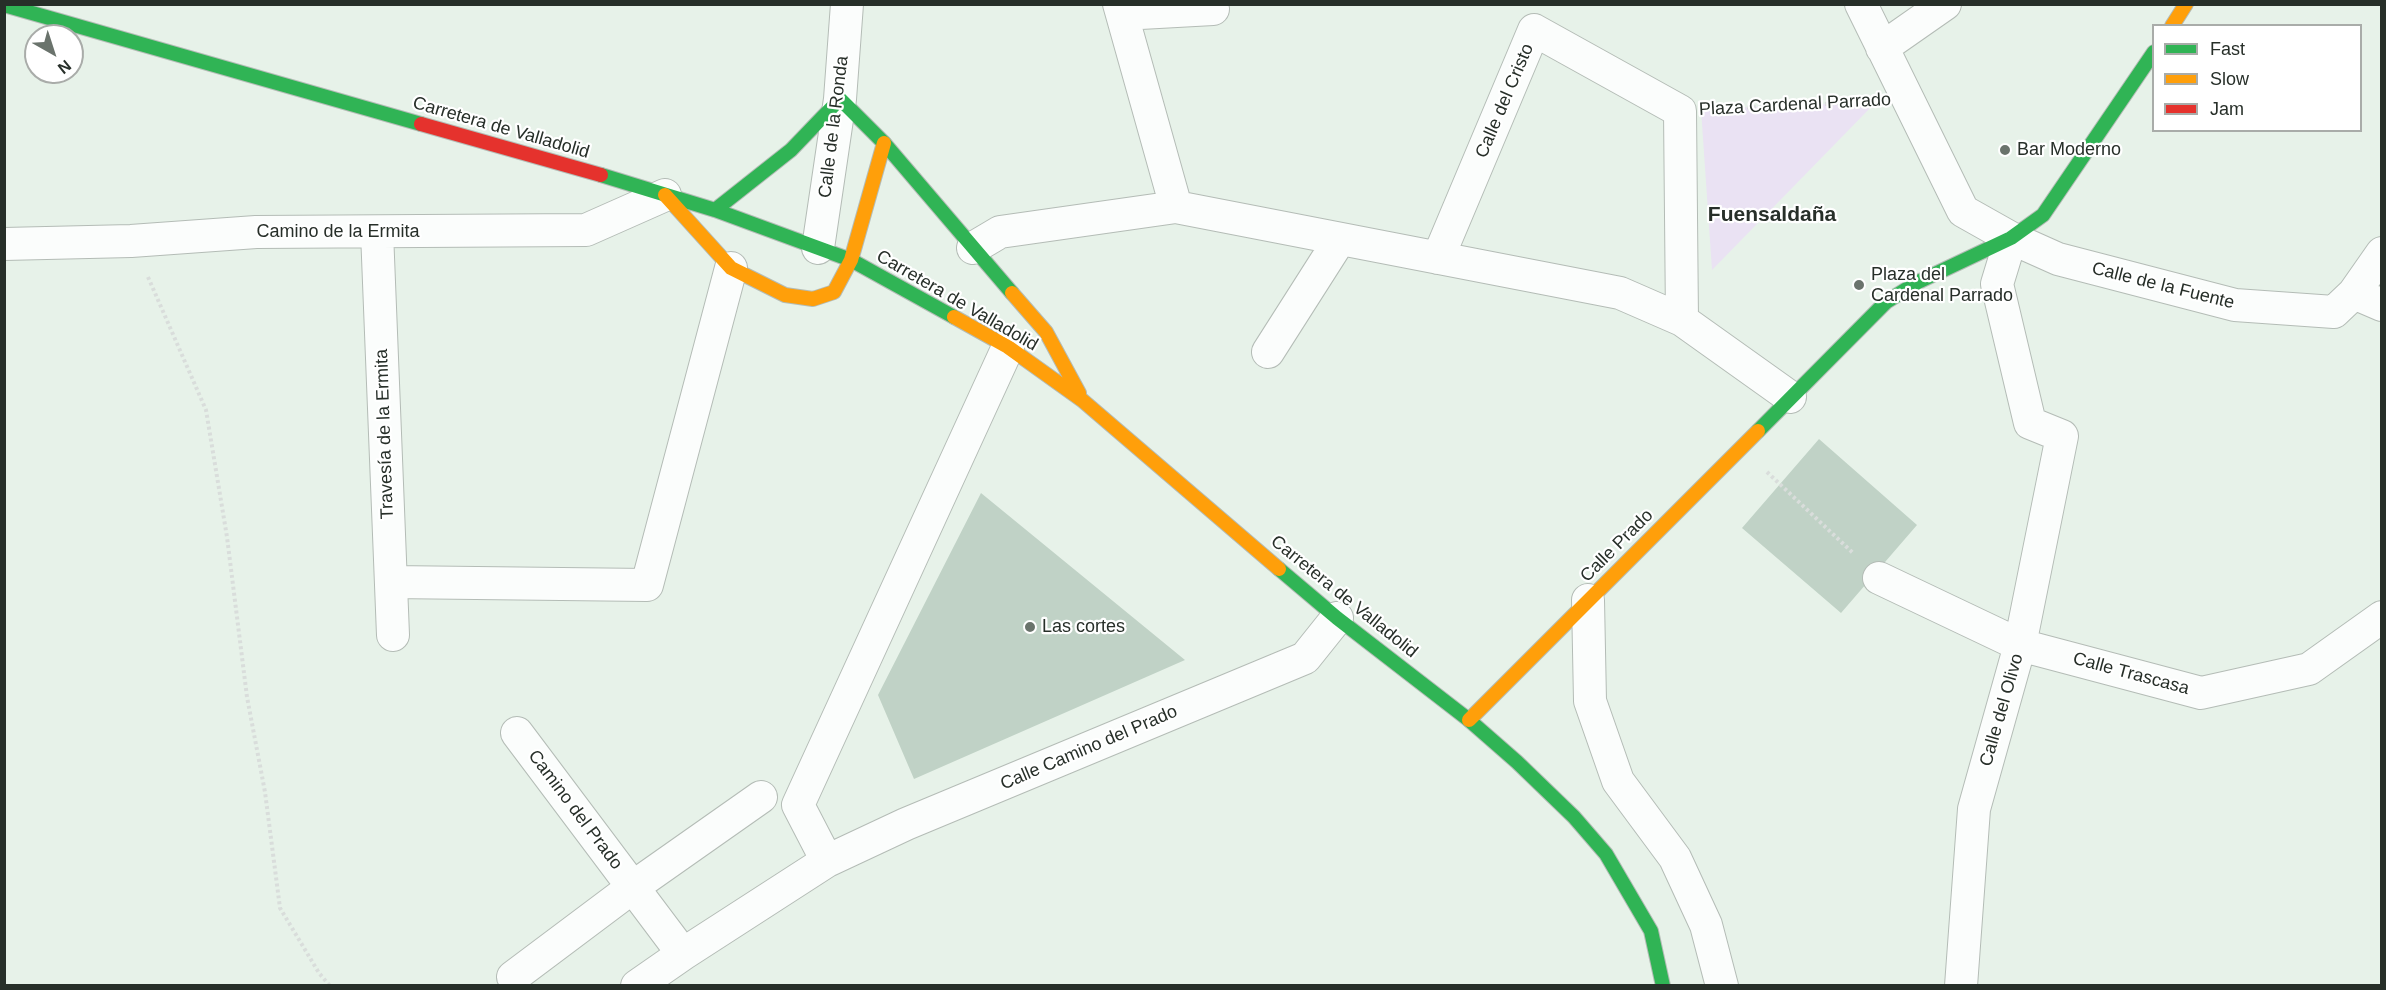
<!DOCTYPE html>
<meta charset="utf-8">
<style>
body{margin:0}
#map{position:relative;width:2386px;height:990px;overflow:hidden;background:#e7f2e9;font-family:Arial,sans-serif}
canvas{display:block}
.frame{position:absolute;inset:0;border:6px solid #272f29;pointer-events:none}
.legend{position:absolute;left:2152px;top:24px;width:210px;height:108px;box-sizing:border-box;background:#fff;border:2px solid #a9aca9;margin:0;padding:8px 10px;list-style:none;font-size:18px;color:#272f29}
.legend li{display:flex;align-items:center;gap:12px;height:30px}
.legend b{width:30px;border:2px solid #a9aca9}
.north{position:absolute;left:24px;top:24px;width:60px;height:60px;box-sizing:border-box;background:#fff;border:2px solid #a9aca9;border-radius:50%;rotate:141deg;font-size:16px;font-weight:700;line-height:24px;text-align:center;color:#272f29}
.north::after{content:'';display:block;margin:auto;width:21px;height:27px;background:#6a736c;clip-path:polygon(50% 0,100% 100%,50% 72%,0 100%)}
</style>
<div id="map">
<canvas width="2386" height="990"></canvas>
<div class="frame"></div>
<ul class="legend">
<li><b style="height:8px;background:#30b455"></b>Fast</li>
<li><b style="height:8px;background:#ff9f0a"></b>Slow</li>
<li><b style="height:8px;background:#e5322d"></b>Jam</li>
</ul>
<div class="north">N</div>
</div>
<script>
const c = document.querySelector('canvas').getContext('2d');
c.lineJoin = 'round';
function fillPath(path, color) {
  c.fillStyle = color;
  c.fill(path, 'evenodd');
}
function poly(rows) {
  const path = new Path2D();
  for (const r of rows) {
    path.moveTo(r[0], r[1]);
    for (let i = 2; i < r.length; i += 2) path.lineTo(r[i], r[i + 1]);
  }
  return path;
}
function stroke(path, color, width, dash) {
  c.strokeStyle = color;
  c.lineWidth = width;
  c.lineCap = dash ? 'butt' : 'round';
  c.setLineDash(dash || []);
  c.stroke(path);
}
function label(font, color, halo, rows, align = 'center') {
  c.font = font + ' Arial,sans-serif';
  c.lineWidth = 4.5;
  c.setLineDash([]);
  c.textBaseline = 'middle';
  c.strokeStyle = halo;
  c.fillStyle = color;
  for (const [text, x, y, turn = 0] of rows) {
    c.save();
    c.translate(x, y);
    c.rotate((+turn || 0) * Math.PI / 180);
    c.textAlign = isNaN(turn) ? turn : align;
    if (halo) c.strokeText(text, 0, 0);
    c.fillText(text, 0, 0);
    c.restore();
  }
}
fillPath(poly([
 [1876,102,1712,270,1701,109]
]), '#eae2f3');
fillPath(poly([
 [1819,439,1917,525,1841,613,1742,528],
 [981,493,1185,660,914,779,878,695]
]), '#c0d2c6');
const street = poly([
 [1119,4,1176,207],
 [1861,4,1963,211,2011,238,2058,259,2235,305,2334,312,2354,293,2382,305],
 [1122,14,1213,9],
 [1882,48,1945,4],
 [377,232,393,635],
 [4,244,131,241,256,232,586,230,665,195],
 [818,248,840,99,847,4],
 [973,248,1000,232,1176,207,1620,293,1682,320,1790,397],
 [1438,258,1534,30,1680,111,1682,320],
 [2354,293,2382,253],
 [1268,352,1340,239],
 [1879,578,2020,645,2201,693,2309,669,2382,617],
 [391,582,647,585,731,268],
 [1588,600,1590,701,1618,781,1675,858,1706,925,1722,986],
 [517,733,683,954],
 [827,861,798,805,1008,347],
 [513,977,633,887,761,797],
 [637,986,683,954,827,861,906,824,1305,658,1337,618],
 [1961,986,1974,809,2020,645,2062,436,2030,423,1997,284,2011,238]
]);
const fast = poly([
 [4,5,421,124],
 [601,175,715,210,851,260,954,317],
 [715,210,791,150,840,99,884,143,1012,293],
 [1758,431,1886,302,1918,282,2011,238,2043,215,2154,52],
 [1279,569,1337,618,1469,720,1517,762,1574,817,1606,854,1651,931,1663,986]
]);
const slow = poly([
 [2172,26,2186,4],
 [665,195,731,268,785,295,813,299,834,292,851,260,884,143],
 [1012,293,1046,332,1079,393],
 [954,317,1008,347,1082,400,1279,569],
 [1469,720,1758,431]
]);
const jam = poly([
 [421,124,601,175]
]);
stroke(street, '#b4bcb6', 34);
stroke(fast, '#b4bcb6', 16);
stroke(slow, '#b4bcb6', 16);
stroke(jam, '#b4bcb6', 16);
stroke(poly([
 [1717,109,1868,102],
 [148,277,206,410,227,537,247,697,265,792,280,908,319,973,330,986],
 [1767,472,1853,553]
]), '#d9dddb', 4, [3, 3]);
stroke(street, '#fbfdfc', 32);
stroke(fast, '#30b455', 14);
stroke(slow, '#ff9f0a', 14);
stroke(jam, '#e5322d', 14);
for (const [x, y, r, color] of [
 [2005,150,6,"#6a736c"],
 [1859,285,6,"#6a736c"],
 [1030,627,6,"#6a736c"]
]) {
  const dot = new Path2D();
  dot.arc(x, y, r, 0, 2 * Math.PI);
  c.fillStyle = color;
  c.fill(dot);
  stroke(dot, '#fff', 2);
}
label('18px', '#272f29', '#fff', [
 ["Calle del Cristo",1505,101,-67],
 ["Plaza Cardenal Parrado",1795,105,-3],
 ["Calle de la Ronda",834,127,-83],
 ["Carretera de Valladolid",501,128,16],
 ["Camino de la Ermita",338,232],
 ["Calle de la Fuente",2163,286,14],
 ["Carretera de Valladolid",957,301,30],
 ["Travesía de la Ermita",385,434,-92],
 ["Calle Prado",1617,546,-45],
 ["Carretera de Valladolid",1344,597,39],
 ["Calle Trascasa",2131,674,15],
 ["Calle del Olivo",2002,710,-74],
 ["Calle Camino del Prado",1089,748,-23],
 ["Camino del Prado",575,810,53]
]);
label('18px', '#272f29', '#fff', [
 ["Bar Moderno",2017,150],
 ["Plaza del",1871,275],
 ["Cardenal Parrado",1871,296],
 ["Las cortes",1042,627]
], 'left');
label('bold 21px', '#272f29', '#fff', [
 ["Fuensaldaña",1772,215]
]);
</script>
